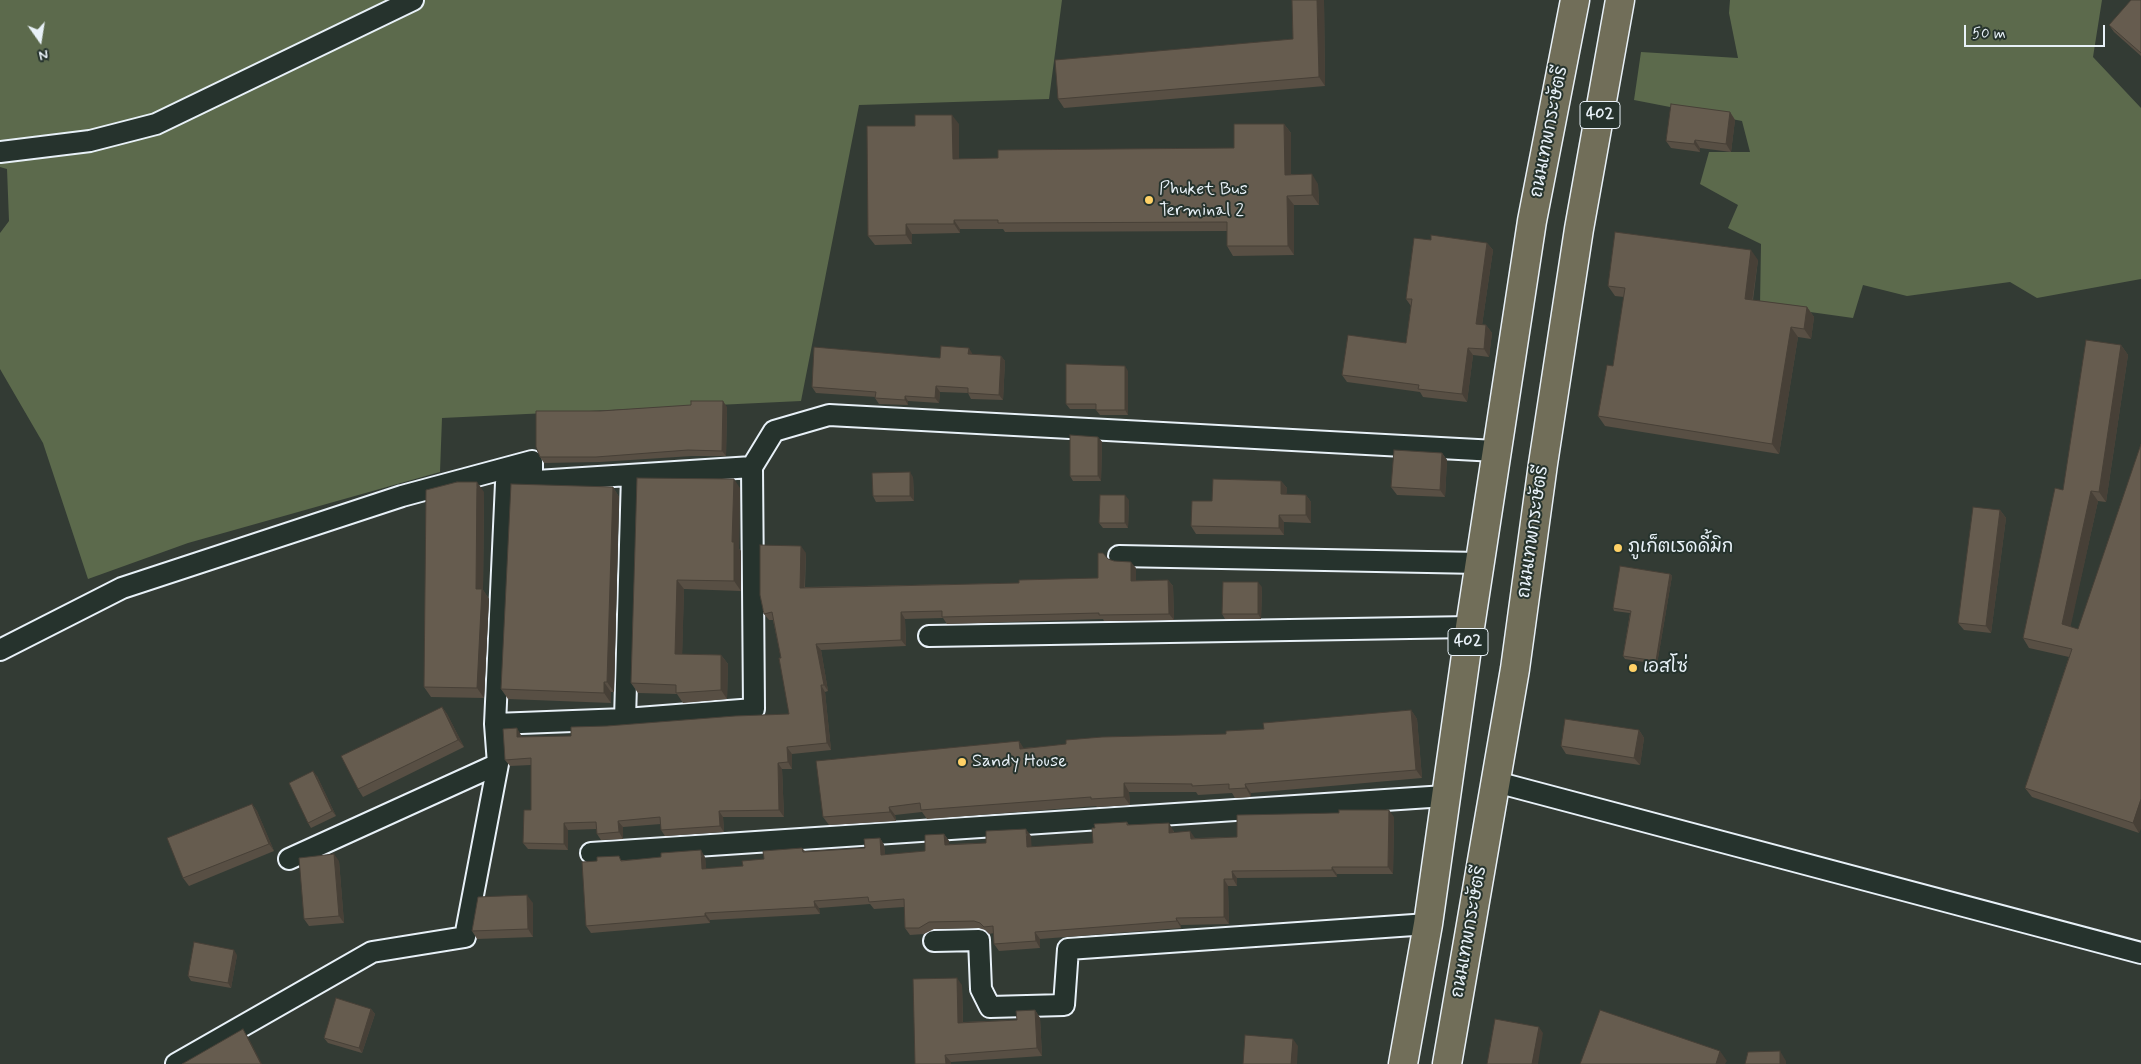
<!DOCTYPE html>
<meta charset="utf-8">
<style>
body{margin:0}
#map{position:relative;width:2141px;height:1064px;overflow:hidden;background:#333b34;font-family:Mynerve,sans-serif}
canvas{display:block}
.north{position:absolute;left:15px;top:15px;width:50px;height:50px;-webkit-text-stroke:4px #26332d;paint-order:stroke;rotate:167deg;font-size:14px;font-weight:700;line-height:20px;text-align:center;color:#e8f1f8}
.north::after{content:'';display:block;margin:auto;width:18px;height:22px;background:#e8f1f8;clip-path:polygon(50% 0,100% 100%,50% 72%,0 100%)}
.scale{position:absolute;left:1964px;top:25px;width:141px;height:22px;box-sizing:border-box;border:2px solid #e8f1f8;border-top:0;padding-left:6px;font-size:15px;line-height:18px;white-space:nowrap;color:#e8f1f8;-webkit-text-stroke:4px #26332d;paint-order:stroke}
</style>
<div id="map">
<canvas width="2141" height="1064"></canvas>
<div class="north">N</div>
<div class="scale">50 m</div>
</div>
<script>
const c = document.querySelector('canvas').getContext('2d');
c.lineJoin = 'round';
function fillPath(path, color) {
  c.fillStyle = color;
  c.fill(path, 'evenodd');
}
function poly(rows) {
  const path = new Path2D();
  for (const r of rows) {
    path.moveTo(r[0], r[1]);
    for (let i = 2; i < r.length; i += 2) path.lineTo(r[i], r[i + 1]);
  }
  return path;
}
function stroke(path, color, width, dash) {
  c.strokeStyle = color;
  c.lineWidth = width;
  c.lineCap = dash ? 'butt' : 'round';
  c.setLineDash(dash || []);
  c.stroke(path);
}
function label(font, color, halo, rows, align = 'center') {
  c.font = font + ' Mynerve,"Playpen Sans Thai",sans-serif';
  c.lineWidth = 4;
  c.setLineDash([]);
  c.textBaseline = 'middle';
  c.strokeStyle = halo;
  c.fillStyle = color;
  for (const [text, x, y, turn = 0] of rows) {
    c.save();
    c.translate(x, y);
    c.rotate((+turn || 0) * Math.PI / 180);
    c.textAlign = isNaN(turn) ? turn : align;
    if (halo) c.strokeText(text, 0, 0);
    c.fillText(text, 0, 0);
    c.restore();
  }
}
fillPath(poly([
 [0,0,1062,0,1049,99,859,105,801,401,442,418,440,472,188,543,88,579,43,443,0,369,0,233,9,221,7,169,0,167],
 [1730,0,2102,0,2093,57,2141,108,2141,279,2037,298,2010,282,1907,296,1863,285,1853,318,1760,305,1761,244,1728,228,1738,205,1700,184,1709,152,1750,152,1742,121,1634,100,1641,52,1738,58,1729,13]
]), '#5c6a4c');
const minor = poly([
 [0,152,90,141,156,124,413,0],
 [1119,556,1479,563],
 [929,636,1470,627],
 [0,650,122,588,402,496,532,461,532,481],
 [625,719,632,475],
 [495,724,625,719,754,709,752,467,774,431,829,415,1496,451],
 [1496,782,2141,953],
 [591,853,1445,796],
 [289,859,498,764],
 [934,941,979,940,981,989,990,1007,1064,1005,1068,949,1428,924],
 [176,1064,372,952,465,937,498,764,495,724,506,483,752,467]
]);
const primary = poly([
 [1403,1064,1428,924,1470,627,1532,221,1575,0],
 [1447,1064,1515,669,1543,464,1579,229,1620,0]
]);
stroke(minor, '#e8f1f8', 24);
stroke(primary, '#e8f1f8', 31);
stroke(minor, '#26332d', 20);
stroke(primary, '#716e59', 28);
fillPath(poly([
 [1292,0,1324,0,1325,86,1064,108,1058,99,1293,39],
 [2141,0,2141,56,2114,32,2109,25],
 [1730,112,1735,120,1731,152,1700,148,1700,152,1671,148,1666,141],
 [959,124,959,159,998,158,1234,148,1284,124,1291,133,1291,174,1318,184,1319,205,1294,205,1294,255,1233,256,1227,246,1227,231,1005,232,1003,229,960,229,960,233,912,234,912,244,875,245,868,236,915,126],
 [1431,240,1487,243,1493,250,1482,325,1486,325,1492,333,1489,357,1473,355,1467,402,1423,397,1420,392,1347,382,1342,375,1406,343,1411,306,1406,299],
 [1758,260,1753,300,1807,307,1814,317,1811,339,1798,337,1779,454,1605,426,1598,416,1613,366,1624,297,1615,296,1608,286],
 [2121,345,2128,355,2106,502,2098,501,2070,627,2139,833,2032,797,2025,788,2069,657,2029,648,2023,638,2063,490],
 [972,353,972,354,1001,356,1005,361,1003,400,971,399,968,393,940,392,939,403,908,401,908,405,879,404,875,398,876,397,816,393,812,387,940,358],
 [1128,371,1128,415,1100,415,1096,410,1096,409,1070,409,1066,404],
 [727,407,726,456,692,456,600,462,544,463,540,457,600,411],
 [1098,437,1102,442,1101,481,1073,481,1070,476],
 [1442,453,1447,460,1445,497,1397,495,1391,487],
 [913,477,914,501,876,502,873,496],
 [637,478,740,488,739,549,741,551,741,591,684,589,682,654,721,655,728,664,727,699,683,703,677,694,638,693,631,683],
 [1281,481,1287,488,1286,494,1306,495,1311,502,1311,523,1284,522,1284,535,1196,534,1191,526,1212,501],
 [613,487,619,497,614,692,611,692,611,703,508,699,501,689],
 [484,492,483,590,489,599,484,698,431,697,424,687],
 [1129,500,1128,528,1103,528,1099,523],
 [2000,510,2006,518,1991,633,1964,630,1958,623],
 [806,553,805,587,1019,583,1098,578,1108,559,1136,568,1136,581,1168,580,1173,586,1174,620,1104,621,1103,619,947,624,943,618,905,619,906,646,821,650,828,691,825,692,831,750,792,754,792,769,782,769,784,817,723,817,724,832,665,836,661,830,661,824,623,827,623,839,601,840,597,834,597,829,568,830,568,850,528,849,523,843,531,810,531,765,510,766,505,760,521,735,521,737,571,736,607,726,789,714,781,658,773,620,769,620,764,614],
 [1670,574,1672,576,1657,664,1625,659,1623,656,1630,613,1614,611,1613,608],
 [1262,587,1261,619,1225,619,1222,614],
 [442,707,447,714,464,747,363,797,358,789],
 [1411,710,1417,719,1422,778,1251,793,1251,797,1235,798,1232,793,1198,795,1196,792,1129,792,1130,805,1097,807,1096,806,927,819,922,812,895,815,896,821,829,825,823,817,1019,741,1023,748,1226,734],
 [1639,730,1644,738,1640,765,1566,754,1561,746],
 [317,776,336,816,311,828,308,823],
 [252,804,257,811,274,851,189,886,183,878],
 [1394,817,1393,874,1337,874,1337,877,1237,878,1237,886,1228,886,1229,924,1181,925,1181,928,1040,939,1040,948,999,951,994,944,994,933,989,934,985,930,979,928,934,929,924,934,910,935,905,928,904,907,874,909,870,904,819,908,820,914,710,920,710,923,591,933,586,926,597,861,705,857,706,869,743,866,764,859,802,848,805,851,865,848,880,838,884,845,885,855,925,851,944,834,949,841,949,844,986,843,1031,836,1031,847,1093,843,1127,822,1129,825,1173,830,1174,832,1195,838,1237,837],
 [339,861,344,923,309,926,304,919],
 [533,903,533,937,477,939,472,931],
 [237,955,231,988,191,981,188,976],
 [962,985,963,1022,1017,1020,1035,1010,1040,1018,1042,1056,951,1062,951,1064,915,1064],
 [371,1009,375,1014,362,1053,328,1043,324,1038]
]), '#584f44');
fillPath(poly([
 [1317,0,1324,0,1325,86,1319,77],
 [1730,112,1735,120,1731,152,1726,144],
 [952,115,959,124,959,168,953,159],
 [1284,124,1291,133,1291,184,1285,175],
 [1695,140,1700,148,1700,152,1694,144],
 [1312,174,1318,184,1319,205,1312,195],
 [1287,196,1294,205,1294,255,1288,246],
 [954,220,960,229,960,233,954,224],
 [906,224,912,234,912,244,906,235],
 [1487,243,1493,250,1481,332,1476,324],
 [1751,250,1758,260,1751,309,1745,299],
 [1807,307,1814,317,1811,339,1804,329],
 [1486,325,1492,333,1489,357,1484,349],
 [1791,327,1798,337,1779,454,1772,444],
 [2121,345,2128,355,2106,502,2099,492],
 [969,348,972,353,972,360,968,354],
 [1468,348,1473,355,1467,402,1462,394],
 [1001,356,1005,361,1003,400,999,395],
 [1125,366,1128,371,1128,415,1125,410],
 [936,386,940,392,939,403,935,398],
 [905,396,908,401,908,405,905,400],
 [723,401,727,407,726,456,722,451],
 [1098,437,1102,442,1101,481,1098,476],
 [1442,453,1447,460,1445,497,1440,490],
 [910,472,913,477,914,501,910,496],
 [734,479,740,488,739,549,741,551,741,591,734,581,732,542],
 [1281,481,1287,488,1286,502,1281,494],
 [477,482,484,492,483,590,489,599,484,698,477,688,476,589],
 [613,487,619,497,614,692,607,682],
 [2091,491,2098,501,2069,634,2062,624],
 [1125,495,1129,500,1128,528,1125,523],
 [1306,495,1311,502,1311,523,1306,515],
 [2000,510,2006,518,1991,633,1986,626],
 [1279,515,1284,522,1284,535,1279,528],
 [801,546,806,553,804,594,800,588],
 [1131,562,1136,568,1136,588,1131,581],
 [1670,574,1672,576,1657,664,1656,661],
 [677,580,684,589,682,664,675,654],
 [1168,580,1173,586,1174,620,1169,614],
 [1258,582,1262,587,1261,619,1258,614],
 [901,612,905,619,906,646,901,640],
 [816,644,821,650,828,691,824,685],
 [721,655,728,664,727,699,721,690],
 [604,682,611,692,611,703,604,693],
 [821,685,825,692,831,750,827,743],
 [442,707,447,714,464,747,458,740],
 [1411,710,1417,719,1422,778,1416,770],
 [517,728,521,735,522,744,517,737],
 [1639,730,1644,738,1640,765,1634,758],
 [1019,741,1025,750,1020,749],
 [787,747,792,754,792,769,788,762],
 [778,763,782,769,784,817,779,810],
 [313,771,317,776,336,816,332,811],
 [1124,783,1129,792,1130,805,1124,797],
 [1245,784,1251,793,1251,797,1246,788],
 [2141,799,2141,829,2139,833,2133,823],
 [252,804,257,811,274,851,269,844],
 [889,807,895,815,896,821,890,812],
 [1389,810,1394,817,1393,874,1388,867],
 [719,811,723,817,724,832,720,826],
 [618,821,623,827,623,839,619,832],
 [564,823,568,830,568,850,564,844],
 [1169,823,1173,830,1174,840,1169,833],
 [1026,829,1031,836,1032,854,1027,847],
 [1190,831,1195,838,1191,839],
 [944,834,949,841,950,852,945,845],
 [880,838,884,845,886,862,881,855],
 [701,850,705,857,707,876,702,869],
 [334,854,339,861,344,923,339,916],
 [1332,867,1337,874,1337,877,1332,870],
 [1232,871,1237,878,1237,886,1233,879],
 [1224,879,1228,886,1229,924,1224,917],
 [527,895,533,903,533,937,528,929],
 [814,901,819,908,820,914,815,907],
 [705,913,710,920,710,923,705,916],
 [1176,918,1181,925,1181,928,1177,921],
 [1035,932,1040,939,1040,948,1036,941],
 [234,950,237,955,231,988,228,983],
 [957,978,962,985,963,1030,958,1023],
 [371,1009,375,1014,362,1053,359,1048],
 [1035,1010,1040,1018,1042,1056,1037,1048],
 [1539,1027,1543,1033,1538,1064,1532,1064],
 [243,1029,248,1037,262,1064,261,1064],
 [1293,1039,1298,1046,1297,1064,1291,1064],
 [1720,1051,1727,1061,1725,1064,1716,1064],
 [1780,1051,1786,1061,1786,1064,1780,1064],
 [945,1055,951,1062,951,1064,946,1064]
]), '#474037');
const building = poly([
 [1292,0,1317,0,1319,77,1058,99,1055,60,1293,39,1292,0],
 [2131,0,2141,0,2141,53,2109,25,2131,0],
 [1671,104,1730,112,1726,144,1695,140,1694,144,1666,141,1671,104],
 [915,115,952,115,953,159,998,158,998,150,1234,148,1234,124,1284,124,1285,175,1312,174,1312,195,1287,196,1288,246,1227,246,1227,222,998,223,998,220,954,220,954,224,906,224,906,235,868,236,867,126,915,126,915,115],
 [1615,232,1751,250,1745,299,1807,307,1804,329,1791,327,1772,444,1598,416,1607,365,1613,366,1625,288,1608,286,1615,232],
 [1431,235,1487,243,1476,324,1486,325,1484,349,1468,348,1462,394,1418,389,1419,385,1342,375,1348,335,1406,343,1412,299,1406,299,1414,238,1431,240,1431,235],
 [2086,340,2121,345,2099,492,2091,491,2062,624,2078,629,2141,444,2141,799,2133,823,2025,788,2072,649,2023,638,2055,488,2063,490,2086,340],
 [941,346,969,348,968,354,1001,356,999,395,968,393,968,388,936,386,935,398,905,396,905,400,875,398,876,392,812,387,814,347,940,358,941,346],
 [1066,364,1125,366,1125,410,1096,410,1096,404,1066,404,1066,364],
 [691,401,723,401,722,451,688,450,596,457,540,457,536,447,536,411,600,411,691,405,691,401],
 [1070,435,1098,437,1098,476,1070,476,1070,435],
 [1394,450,1442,453,1440,490,1391,487,1394,450],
 [910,472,910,496,873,496,872,473,910,472],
 [637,478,734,479,732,542,734,542,734,581,677,580,675,654,721,655,721,690,676,693,676,685,631,683,637,478],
 [1213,479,1281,481,1281,494,1306,495,1306,515,1279,515,1279,528,1191,526,1192,501,1212,501,1213,479],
 [457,482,477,482,476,589,482,589,477,688,424,687,426,490,457,482],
 [511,484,613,487,607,682,604,682,604,693,501,689,511,484],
 [1100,495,1125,495,1125,523,1099,523,1100,495],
 [1973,507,2000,510,1986,626,1958,623,1973,507],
 [760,545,801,546,800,588,1019,583,1019,580,1098,578,1098,553,1103,553,1108,559,1114,561,1131,562,1131,581,1168,580,1169,614,1099,615,1099,613,942,617,942,611,901,612,901,640,816,644,824,685,821,685,827,743,787,747,788,762,778,763,779,810,719,811,720,826,661,830,660,817,618,821,619,832,597,834,596,822,564,823,564,844,523,843,524,810,531,810,531,758,505,760,503,729,517,728,517,737,571,736,571,727,607,726,735,716,789,714,779,658,781,658,772,612,764,614,760,595,760,545],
 [1620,566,1670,574,1656,661,1623,656,1631,611,1613,608,1620,566],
 [1223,582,1258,582,1258,614,1222,614,1223,582],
 [442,707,458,740,358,789,341,756,442,707],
 [1411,710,1416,770,1245,784,1246,788,1229,789,1229,784,1192,786,1192,784,1124,783,1124,797,1091,799,1091,797,921,810,920,803,889,807,890,812,823,817,816,761,1019,741,1020,749,1066,744,1066,740,1102,737,1226,734,1226,731,1264,729,1263,723,1411,710],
 [1565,719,1639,730,1634,758,1561,746,1565,719],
 [313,771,332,811,308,823,289,783,313,771],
 [252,804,269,844,183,878,167,838,252,804],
 [1339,810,1389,810,1388,867,1332,867,1332,870,1232,871,1233,879,1224,879,1224,917,1176,918,1177,921,1035,932,1036,941,994,944,993,926,984,927,980,923,974,921,929,922,919,928,905,928,904,899,869,902,868,897,814,901,815,907,705,913,705,916,586,926,582,862,597,861,597,857,619,856,621,861,661,857,661,853,701,850,702,869,743,866,742,861,764,859,763,851,802,848,803,852,865,848,864,839,880,838,881,855,925,851,925,835,944,834,945,845,986,843,986,831,1026,829,1027,847,1093,843,1092,828,1095,828,1094,824,1127,822,1127,825,1169,823,1169,833,1190,831,1191,839,1237,837,1237,815,1339,813,1339,810],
 [334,854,339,916,304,919,299,858,334,854],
 [527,895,528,929,472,931,478,897,527,895],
 [194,942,234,950,228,983,188,976,194,942],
 [957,978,958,1023,1017,1020,1016,1011,1035,1010,1037,1048,945,1055,946,1064,915,1064,913,979,957,978],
 [336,998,371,1009,359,1048,324,1038,336,998],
 [1600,1010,1720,1051,1716,1064,1580,1064,1600,1010],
 [1495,1019,1539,1027,1532,1064,1487,1064,1495,1019],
 [243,1029,261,1064,182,1064,243,1029],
 [1245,1035,1293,1039,1291,1064,1243,1064,1245,1035],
 [1780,1051,1780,1064,1745,1064,1748,1052,1780,1051]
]);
fillPath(building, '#665c4f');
stroke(building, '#474037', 1);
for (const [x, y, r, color] of [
 [1149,200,5,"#ffd166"],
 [1618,548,5,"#ffd166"],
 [1633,668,5,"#ffd166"],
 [962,762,5,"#ffd166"]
]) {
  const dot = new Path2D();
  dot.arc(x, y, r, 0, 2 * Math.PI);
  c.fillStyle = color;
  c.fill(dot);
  stroke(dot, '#26332d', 2);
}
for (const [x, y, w] of [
 [1600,115,40],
 [1468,642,40]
]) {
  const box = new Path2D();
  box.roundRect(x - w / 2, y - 13.5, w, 27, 4);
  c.fillStyle = '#26332d';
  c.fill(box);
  stroke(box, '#e8f1f8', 1);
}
label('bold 16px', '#e8f1f8', null, [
 ["402",1600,115],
 ["402",1468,642]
]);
label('18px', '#e8f1f8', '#26332d', [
 ["ถนนเทพกระษัตรี",1550,132,-79],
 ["ถนนเทพกระษัตรี",1534,532,-82],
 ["ถนนเทพกระษัตรี",1470,932,-80]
]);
label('18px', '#e8f1f8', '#26332d', [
 ["Phuket Bus",1159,190],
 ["Terminal 2",1159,211],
 ["ภูเก็ตเรดดี้มิก",1628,548],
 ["เอสโซ่",1643,668],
 ["Sandy House",972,762]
], 'left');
</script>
